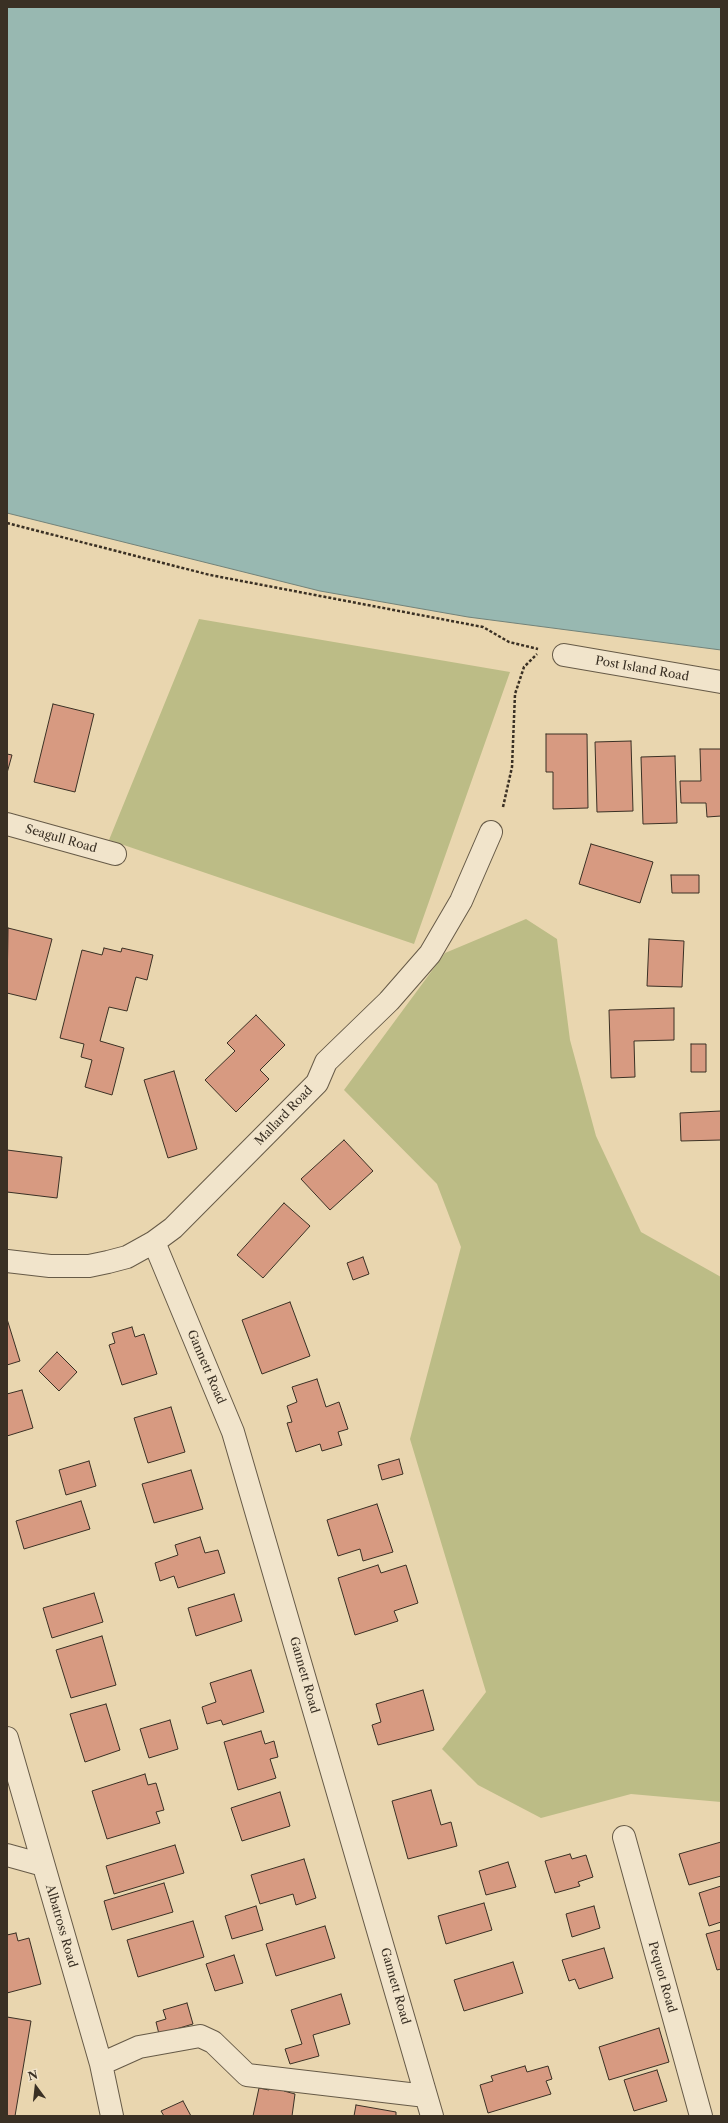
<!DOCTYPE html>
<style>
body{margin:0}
#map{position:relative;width:728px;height:2123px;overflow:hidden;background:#e9d6af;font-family:"Libre Caslon Text",serif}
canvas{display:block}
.frame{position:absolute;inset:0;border:8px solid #3a3024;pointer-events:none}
.north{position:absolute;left:16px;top:2067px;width:40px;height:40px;-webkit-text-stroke:3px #f1e4cb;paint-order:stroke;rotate:345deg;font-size:11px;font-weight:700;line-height:16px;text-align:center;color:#3a3024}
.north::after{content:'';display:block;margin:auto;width:14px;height:18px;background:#3a3024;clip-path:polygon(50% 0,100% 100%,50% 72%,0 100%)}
</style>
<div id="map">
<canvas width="728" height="2123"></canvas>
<div class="frame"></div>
<div class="north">N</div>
</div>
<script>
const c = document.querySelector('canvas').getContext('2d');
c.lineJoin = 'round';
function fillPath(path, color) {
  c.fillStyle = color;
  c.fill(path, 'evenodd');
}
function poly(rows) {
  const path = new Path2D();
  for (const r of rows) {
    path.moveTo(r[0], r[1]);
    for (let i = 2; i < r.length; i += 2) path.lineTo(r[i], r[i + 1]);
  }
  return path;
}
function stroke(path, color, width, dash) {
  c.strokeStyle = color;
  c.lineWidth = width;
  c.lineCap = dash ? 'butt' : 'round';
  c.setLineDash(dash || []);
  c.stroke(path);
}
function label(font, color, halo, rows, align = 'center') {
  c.font = font + ' "Libre Caslon Text",serif';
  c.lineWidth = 3.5;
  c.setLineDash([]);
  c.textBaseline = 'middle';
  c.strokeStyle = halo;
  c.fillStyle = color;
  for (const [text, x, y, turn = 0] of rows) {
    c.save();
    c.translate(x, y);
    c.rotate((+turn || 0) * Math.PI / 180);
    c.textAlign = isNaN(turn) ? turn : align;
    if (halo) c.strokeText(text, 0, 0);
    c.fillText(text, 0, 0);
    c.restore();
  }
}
fillPath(poly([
 [199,619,510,672,414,944,109,840],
 [526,919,557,939,570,1040,596,1136,641,1232,721,1277,721,1802,631,1794,541,1818,478,1785,442,1749,486,1692,410,1439,461,1247,437,1184,344,1090,445,953]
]), '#bcbc86');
const water = poly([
 [7,7,721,7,721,650,468,617,320,591,7,513,7,7]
]);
fillPath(water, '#98b8b1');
stroke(water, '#728279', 1);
const building = poly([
 [53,704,94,714,75,792,34,782,53,704],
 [546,734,587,734,588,808,553,809,553,772,546,772,546,734],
 [631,741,633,811,597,812,595,742,631,741],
 [700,749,721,749,721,816,707,817,706,803,681,803,680,781,701,781,700,749],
 [7,754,12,755,7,773,7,754],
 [675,756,677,823,643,824,641,757,675,756],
 [591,844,653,862,640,903,579,884,591,844],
 [671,875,699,875,699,893,672,893,671,875],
 [8,928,52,939,36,1000,7,993,8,928],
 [649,939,684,941,682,987,647,986,649,939],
 [104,948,121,952,122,948,153,955,147,980,136,977,127,1011,109,1007,100,1041,124,1048,112,1095,85,1087,92,1060,81,1057,84,1044,60,1038,82,950,102,955,104,948],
 [674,1008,674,1040,634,1041,635,1077,611,1078,609,1010,674,1008],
 [256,1015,285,1045,260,1070,269,1079,236,1112,205,1080,235,1051,227,1043,256,1015],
 [691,1044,706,1044,706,1072,691,1072,691,1044],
 [174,1071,197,1149,168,1158,144,1080,174,1071],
 [721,1111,721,1140,681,1141,680,1113,721,1111],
 [344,1140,373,1171,330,1210,301,1179,344,1140],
 [7,1150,62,1157,57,1198,7,1192,7,1150],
 [284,1203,310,1226,263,1278,237,1255,284,1203],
 [363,1257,369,1274,353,1280,347,1263,363,1257],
 [290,1302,310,1356,262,1374,242,1320,290,1302],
 [7,1319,20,1361,7,1365,7,1319],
 [132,1327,135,1337,144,1334,157,1374,122,1385,109,1345,115,1343,112,1333,132,1327],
 [57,1352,77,1372,59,1391,39,1371,57,1352],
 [317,1379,326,1407,339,1402,348,1429,338,1432,342,1445,322,1451,320,1444,296,1452,287,1423,292,1422,287,1406,297,1402,292,1387,317,1379],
 [22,1390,33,1428,7,1436,7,1394,22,1390],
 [171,1407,185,1452,148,1463,134,1418,171,1407],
 [399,1459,403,1474,382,1480,378,1465,399,1459],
 [89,1461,96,1486,66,1495,59,1470,89,1461],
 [191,1470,203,1509,154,1523,142,1484,191,1470],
 [81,1501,90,1529,24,1549,16,1521,81,1501],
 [377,1504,393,1552,363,1561,360,1549,338,1556,327,1520,377,1504],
 [200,1537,205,1553,218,1550,225,1573,178,1588,174,1576,160,1581,155,1563,178,1555,175,1545,200,1537],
 [378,1565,381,1573,406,1565,418,1603,394,1611,398,1621,355,1635,338,1578,378,1565],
 [94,1593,103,1622,52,1638,43,1608,94,1593],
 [234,1594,242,1621,196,1636,188,1608,234,1594],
 [102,1636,116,1685,71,1698,56,1650,102,1636],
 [251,1670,264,1712,223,1725,221,1720,207,1724,202,1707,216,1702,210,1683,251,1670],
 [423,1690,434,1730,378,1745,372,1725,381,1722,376,1704,423,1690],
 [106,1704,120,1750,85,1762,70,1714,106,1704],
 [170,1720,178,1749,149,1758,140,1729,170,1720],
 [261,1731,265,1744,274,1741,278,1757,270,1759,276,1778,238,1790,224,1742,261,1731],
 [145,1774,148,1785,156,1783,164,1810,156,1812,160,1823,107,1839,92,1791,145,1774],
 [431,1790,441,1825,451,1822,457,1846,408,1859,392,1801,431,1790],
 [280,1792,290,1826,242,1841,231,1808,280,1792],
 [721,1842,721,1876,689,1885,679,1854,721,1842],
 [175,1845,184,1873,114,1894,106,1866,175,1845],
 [570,1854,572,1859,586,1855,593,1877,578,1882,580,1886,555,1893,545,1861,570,1854],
 [304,1859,316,1898,296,1905,293,1894,260,1904,251,1875,304,1859],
 [508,1862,516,1887,486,1895,479,1871,508,1862],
 [164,1883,173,1912,112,1930,104,1901,164,1883],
 [721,1886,721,1922,709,1926,699,1893,721,1886],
 [484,1903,492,1930,446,1944,438,1916,484,1903],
 [256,1906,263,1930,232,1939,225,1916,256,1906],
 [594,1906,600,1928,572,1937,566,1914,594,1906],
 [193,1921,204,1957,138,1977,127,1940,193,1921],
 [325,1926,335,1958,276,1976,266,1944,325,1926],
 [721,1930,721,1969,717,1970,706,1934,721,1930],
 [16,1933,18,1941,29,1938,41,1984,7,1993,7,1935,16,1933],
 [604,1948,613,1978,579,1989,575,1979,569,1981,562,1960,604,1948],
 [234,1955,243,1983,215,1991,206,1964,234,1955],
 [513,1962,523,1993,464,2011,454,1980,513,1962],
 [341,1994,350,2024,313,2035,319,2056,290,2064,285,2049,302,2044,291,2010,341,1994],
 [187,2003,193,2024,159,2034,156,2022,166,2019,163,2010,187,2003],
 [7,2017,31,2021,15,2116,7,2116,7,2017],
 [659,2028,669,2062,609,2080,599,2047,659,2028],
 [525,2066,527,2072,548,2066,552,2079,546,2081,551,2094,488,2113,480,2085,493,2081,491,2076,525,2066],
 [657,2070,667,2101,634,2111,624,2080,657,2070],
 [271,2084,284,2086,284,2091,295,2094,292,2116,253,2116,259,2088,269,2090,271,2084],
 [183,2101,191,2116,164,2116,161,2111,183,2101],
 [356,2105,396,2112,396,2116,354,2116,356,2105]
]);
fillPath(building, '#d79a81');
stroke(building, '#3a3024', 1);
const minor = poly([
 [564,655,721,682],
 [7,824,115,854],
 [154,1242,233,1432,432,2116],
 [7,1261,50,1266,89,1266,108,1262,127,1257,154,1242,173,1228,317,1083,326,1062,389,1001,430,954,461,901,491,832],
 [7,1738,101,2064,112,2116],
 [624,1837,701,2116],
 [7,1855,43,1865],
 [101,2064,139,2047,200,2036,213,2042,247,2075,426,2096]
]);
stroke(minor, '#665a47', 24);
stroke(poly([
 [7,523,210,575,483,627,509,642,538,649],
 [503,807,512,767,515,694,524,667,537,654]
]), '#3a3024', 2.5, [3, 2]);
stroke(minor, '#f1e4cb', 22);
label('12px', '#3a3024', '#f1e4cb', [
 ["Post Island Road",642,669,10],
 ["Seagull Road",61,839,16],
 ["Mallard Road",284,1116,-46],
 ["Gannett Road",206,1367,67],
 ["Gannett Road",304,1675,74],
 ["Albatross Road",61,1926,74],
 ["Pequot Road",662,1977,74],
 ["Gannett Road",395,1986,74]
]);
</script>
